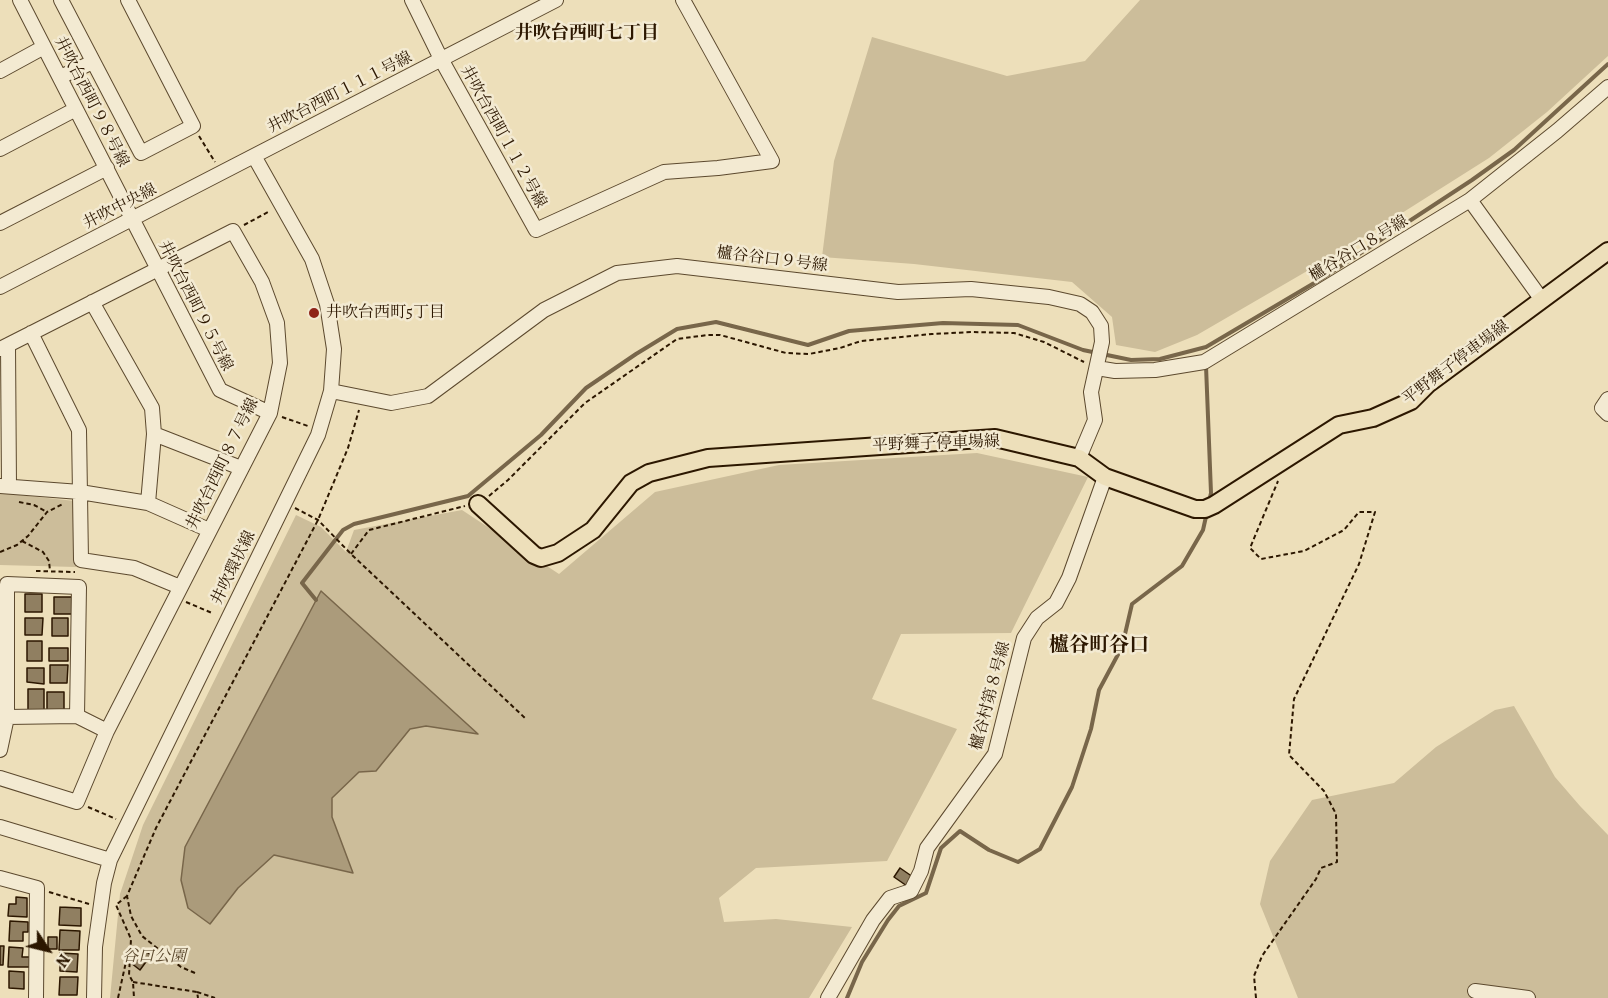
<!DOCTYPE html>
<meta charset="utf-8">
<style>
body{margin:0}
#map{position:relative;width:1608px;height:998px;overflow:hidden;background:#eddfba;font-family:Alegreya,serif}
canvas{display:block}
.north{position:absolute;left:18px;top:920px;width:60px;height:60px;-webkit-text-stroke:4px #f3ead2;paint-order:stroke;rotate:125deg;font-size:16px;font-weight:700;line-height:24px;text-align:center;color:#2c1700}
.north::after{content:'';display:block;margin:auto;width:21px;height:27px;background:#2c1700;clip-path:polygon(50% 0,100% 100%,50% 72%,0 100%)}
</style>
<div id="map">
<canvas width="1608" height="998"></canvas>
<div class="north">N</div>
</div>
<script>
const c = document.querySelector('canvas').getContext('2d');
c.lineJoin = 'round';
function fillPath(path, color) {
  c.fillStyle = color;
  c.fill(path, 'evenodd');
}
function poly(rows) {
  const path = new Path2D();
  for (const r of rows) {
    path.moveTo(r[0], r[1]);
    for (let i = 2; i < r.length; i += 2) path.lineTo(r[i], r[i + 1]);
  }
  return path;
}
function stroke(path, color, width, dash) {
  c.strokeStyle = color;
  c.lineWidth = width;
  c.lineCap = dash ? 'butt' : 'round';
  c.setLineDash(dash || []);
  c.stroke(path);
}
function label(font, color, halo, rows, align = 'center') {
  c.font = font + ' Alegreya,"Noto Serif JP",serif';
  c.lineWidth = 5;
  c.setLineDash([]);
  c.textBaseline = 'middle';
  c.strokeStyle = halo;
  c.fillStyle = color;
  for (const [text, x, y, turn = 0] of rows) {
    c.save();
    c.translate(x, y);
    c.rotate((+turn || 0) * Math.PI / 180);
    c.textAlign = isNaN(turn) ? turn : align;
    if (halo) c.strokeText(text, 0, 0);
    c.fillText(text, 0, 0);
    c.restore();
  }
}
fillPath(poly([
 [1140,0,1608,0,1608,56,1547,112,1489,158,1345,249,1197,335,1155,352,1116,345,1112,317,1072,282,914,264,822,257,834,161,872,37,1007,76,1085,61],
 [977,453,1088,477,1011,633,901,634,872,699,957,729,887,861,756,868,719,898,724,922,776,919,852,927,809,998,110,998,120,894,143,825,296,515,321,527,346,552,354,530,462,510,559,574,655,492,779,465],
 [0,493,75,501,76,567,0,565],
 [1514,706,1555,777,1580,806,1608,835,1608,998,1298,998,1260,904,1270,861,1312,800,1394,783,1436,747,1495,710]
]), '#ccbd9a');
const water = poly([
 [321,591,478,734,426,726,410,729,376,771,359,772,332,798,332,817,353,873,274,855,238,888,210,924,188,908,181,880,185,847,321,591]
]);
fillPath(water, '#ab9b7b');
stroke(water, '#78664a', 1.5);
stroke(poly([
 [1206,366,1211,493,1209,502],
 [316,600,302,583,343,530,354,524,468,496,541,435,586,388,636,354,677,329,716,322,808,345,849,331,943,323,1018,325,1083,350,1131,360,1160,359,1206,347,1321,279,1472,180,1514,150,1608,64],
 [847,998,862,962,888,920,899,906,926,893,941,848,960,831,989,850,1018,862,1040,849,1072,787,1091,729,1099,690,1122,647,1132,604,1182,566,1203,530,1207,512]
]), '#78664a', 4);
const building = poly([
 [25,594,42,594,42,612,25,612,25,594],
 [54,597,73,597,73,614,54,614,54,597],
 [25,618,43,618,42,635,25,635,25,618],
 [52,618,68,618,68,636,52,636,52,618],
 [27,641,42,641,42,661,27,661,27,641],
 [49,648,68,648,68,661,49,661,49,648],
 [50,665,68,665,67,683,50,683,50,665],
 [27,668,44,668,44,684,27,682,27,668],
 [28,689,44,689,44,710,28,710,28,689],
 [47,692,64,692,64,712,47,712,47,692],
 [900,868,913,877,907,886,894,877,900,868],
 [16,897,27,898,27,917,8,916,9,904,16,904,16,897],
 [60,907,81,908,81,926,59,925,60,907],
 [10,921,28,922,28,932,23,932,23,941,9,941,10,921],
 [60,930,80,931,79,950,59,950,60,930],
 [48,937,57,937,57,949,48,949,48,937],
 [0,946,4,946,3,965,0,965,0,946],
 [9,947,23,948,22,957,30,957,30,967,8,967,9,947],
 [142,949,151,955,140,970,131,963,142,949],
 [60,953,78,954,77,972,60,971,60,953],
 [9,971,24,972,24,989,9,988,9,971],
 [60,977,78,977,77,995,59,995,60,977]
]);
fillPath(building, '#907f61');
stroke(building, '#2c1700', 1.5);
const minor = poly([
 [20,0,220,390,270,413],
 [61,0,141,153,193,126,128,0],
 [412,0,441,59,536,230,664,172,718,168,772,161,683,0],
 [0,71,44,47],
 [60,77,93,62],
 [0,149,76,109],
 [1470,200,1542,300],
 [0,223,107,168],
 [0,287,556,0],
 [92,302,152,408,154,434,148,503],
 [31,333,79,430,81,560,134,568,180,587],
 [8,345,9,486],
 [0,349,233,231,262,282,277,323,280,363,270,413,107,731,77,802,0,778],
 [1097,368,1115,371,1155,370,1204,362,1470,200,1557,131,1608,87],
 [331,391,391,403,428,396,544,310,617,273,677,266,898,292,971,289,1049,297,1080,304,1092,312,1101,326,1102,342,1091,392,1095,420,1079,458],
 [1608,399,1602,408,1608,414],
 [154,434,241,468],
 [0,486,80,492,148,503,209,530],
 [7,717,77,716],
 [0,750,7,717,7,584,79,587,77,716,107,731],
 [0,827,110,860],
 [0,878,37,888,36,998],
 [1475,991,1528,998],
 [94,998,95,947,104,883,110,860,318,435,331,391,334,349,327,304,312,259,254,156],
 [828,998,873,920,890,898,911,891,921,871,927,848,995,754,1024,638,1037,618,1056,603,1069,578,1105,477]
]);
const major = poly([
 [478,504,534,555,541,558,558,553,593,530,631,483,649,473,708,458,995,438,1079,458,1105,477,1195,509,1205,509,1214,505,1339,425,1373,418,1411,401,1428,384,1608,251]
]);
stroke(minor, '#5c492e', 16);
stroke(major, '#2c1700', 20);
stroke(poly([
 [199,136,215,162],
 [244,225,270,211],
 [282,417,308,426],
 [489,496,508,480,585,403,677,339,708,335,720,335,786,353,809,354,840,348,861,341,932,334,973,332,1014,333,1044,342,1084,362],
 [19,502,34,505,47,512],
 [295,508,318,520,351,554,525,718],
 [22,541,43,552,49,561,50,571],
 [0,552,17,545,28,536,47,512,63,504],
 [351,554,369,530,465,506],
 [36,571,75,572],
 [186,602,212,613],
 [88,807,116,819],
 [49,892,89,904],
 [127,896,116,905,131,939,129,975,133,982,134,998],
 [195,973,181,967,142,936,131,916,127,896,156,828,318,520,348,448,359,410],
 [133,982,197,992,198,998],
 [197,992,215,998],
 [118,998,129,948],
 [1256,998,1254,976,1262,956,1316,879,1321,868,1337,862,1336,814,1324,791,1289,755,1294,699,1359,564,1375,512,1359,512,1344,530,1304,551,1261,559,1250,548,1278,481]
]), '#2c1700', 2, [4.5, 3]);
stroke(minor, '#f3ead2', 14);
stroke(major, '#eddfba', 16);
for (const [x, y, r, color] of [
 [314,313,6,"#8f2418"]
]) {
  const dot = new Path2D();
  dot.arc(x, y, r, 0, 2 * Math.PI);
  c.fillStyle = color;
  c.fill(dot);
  stroke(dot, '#f3ead2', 2);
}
label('16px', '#2c1700', '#f3ead2', [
 ["井吹台西町１１１号線",340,93,-27],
 ["井吹台西町９８号線",91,102,63],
 ["井吹台西町１１２号線",503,137,61],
 ["井吹中央線",120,207,-27],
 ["櫨谷谷口８号線",1359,249,-31],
 ["櫨谷谷口９号線",772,260,7],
 ["井吹台西町９５号線",195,306,63],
 ["平野舞子停車場線",1456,363,-37],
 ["平野舞子停車場線",936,444,-2],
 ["井吹台西町８７号線",223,464,-64],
 ["井吹環状線",234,568,-64],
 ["櫨谷村第８号線",991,696,-75]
]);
label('16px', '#2c1700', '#f3ead2', [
 ["井吹台西町5丁目",326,313]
], 'left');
label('italic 16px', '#5c492e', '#f3ead2', [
 ["谷口公園",154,957]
]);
label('bold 18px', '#2c1700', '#f3ead2', [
 ["井吹台西町七丁目",587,34]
]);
label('bold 20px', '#2c1700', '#f3ead2', [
 ["櫨谷町谷口",1099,646]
]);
</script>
